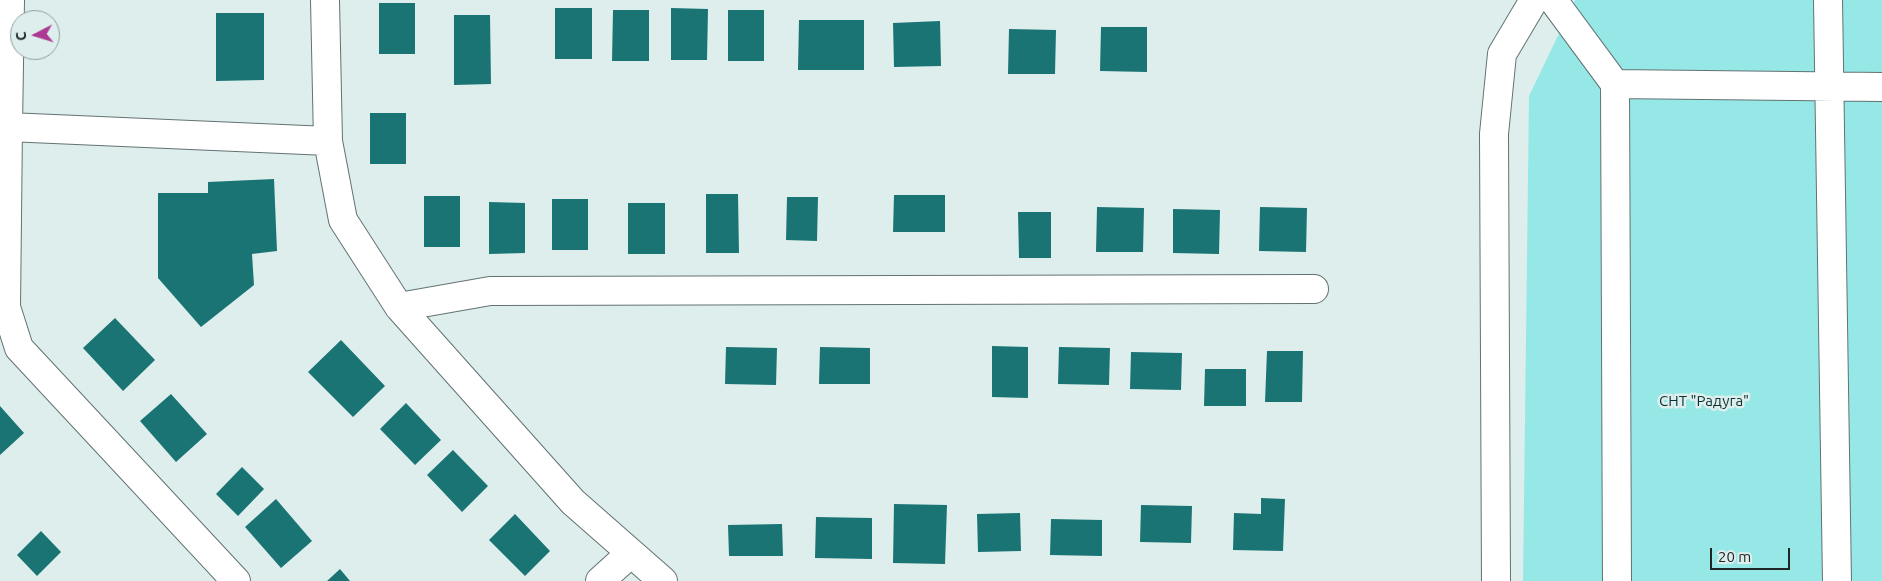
<!DOCTYPE html>
<meta charset="utf-8">
<style>
body{margin:0}
#map{position:relative;width:1882px;height:581px;overflow:hidden;background:#ddeeed;font-family:Ubuntu,sans-serif}
canvas{display:block}
.north{position:absolute;left:10px;top:10px;width:50px;height:50px;box-sizing:border-box;background:#ddeeed;border:1px solid #919e9d;border-radius:50%;rotate:265deg;font-size:14px;font-weight:700;line-height:20px;text-align:center;color:#202626}
.north::after{content:'';display:block;margin:auto;width:18px;height:22px;background:#ad3992;clip-path:polygon(50% 0,100% 100%,50% 72%,0 100%)}
.scale{position:absolute;left:1710px;top:548px;width:80px;height:22px;box-sizing:border-box;border:2px solid #202626;border-top:0;padding-left:6px;font-size:15px;line-height:18px;white-space:nowrap;color:#202626;-webkit-text-stroke:4px #ddeeed;paint-order:stroke}
</style>
<div id="map">
<canvas width="1882" height="581"></canvas>
<div class="north">С</div>
<div class="scale">20 m</div>
</div>
<script>
const c = document.querySelector('canvas').getContext('2d');
c.lineJoin = 'round';
function fillPath(path, color) {
  c.fillStyle = color;
  c.fill(path, 'evenodd');
}
function poly(rows) {
  const path = new Path2D();
  for (const r of rows) {
    path.moveTo(r[0], r[1]);
    for (let i = 2; i < r.length; i += 2) path.lineTo(r[i], r[i + 1]);
  }
  return path;
}
function stroke(path, color, width, dash) {
  c.strokeStyle = color;
  c.lineWidth = width;
  c.lineCap = dash ? 'butt' : 'round';
  c.setLineDash(dash || []);
  c.stroke(path);
}
function label(font, color, halo, rows, align = 'center') {
  c.font = font + ' Ubuntu,sans-serif';
  c.lineWidth = 5;
  c.setLineDash([]);
  c.textBaseline = 'middle';
  c.strokeStyle = halo;
  c.fillStyle = color;
  for (const [text, x, y, turn = 0] of rows) {
    c.save();
    c.translate(x, y);
    c.rotate((+turn || 0) * Math.PI / 180);
    c.textAlign = isNaN(turn) ? turn : align;
    if (halo) c.strokeText(text, 0, 0);
    c.fillText(text, 0, 0);
    c.restore();
  }
}
fillPath(poly([
 [1575,0,1882,0,1882,581,1523,581,1529,96]
]), '#96e8e6');
fillPath(poly([
 [379,3,415,3,415,54,379,54],
 [555,8,592,8,592,59,555,59],
 [671,8,708,9,707,60,671,60],
 [613,10,649,10,649,61,612,61],
 [728,10,764,10,764,61,728,61],
 [216,13,264,13,264,80,216,81],
 [454,15,490,15,491,84,454,85],
 [799,20,864,20,864,70,798,70],
 [940,21,941,66,894,67,893,23],
 [1101,27,1147,27,1147,72,1100,71],
 [1009,29,1056,30,1055,74,1008,74],
 [370,113,406,113,406,164,370,164],
 [274,179,277,251,252,254,254,285,201,327,158,278,158,193,208,193,208,182],
 [706,194,738,194,739,253,706,253],
 [894,195,945,195,945,232,893,232],
 [424,196,460,196,460,247,424,247],
 [787,197,818,197,817,241,786,240],
 [552,199,588,199,588,250,552,250],
 [489,202,525,203,525,253,489,254],
 [628,203,665,203,665,254,628,254],
 [1097,207,1144,208,1143,252,1096,252],
 [1260,207,1307,208,1306,252,1259,251],
 [1173,209,1220,210,1219,254,1173,253],
 [1018,212,1051,212,1051,258,1019,258],
 [115,318,155,360,123,391,83,348],
 [341,340,385,386,353,417,308,372],
 [992,346,1028,347,1028,398,992,397],
 [726,347,777,348,776,385,725,384],
 [820,347,870,348,870,384,819,384],
 [1059,347,1110,348,1109,385,1058,384],
 [1267,351,1303,351,1302,402,1265,402],
 [1131,352,1182,353,1181,390,1130,389],
 [1205,369,1246,369,1246,406,1204,406],
 [171,394,207,434,176,462,140,421],
 [406,403,441,440,415,465,380,429],
 [0,406,24,433,0,455],
 [453,450,488,486,462,512,427,475],
 [242,467,264,489,238,516,216,494],
 [1261,498,1285,499,1283,551,1233,550,1234,513,1261,514],
 [276,499,312,541,281,568,245,527],
 [894,504,947,505,945,564,893,563],
 [1141,505,1192,506,1191,543,1140,542],
 [1020,513,1021,551,978,552,977,514],
 [515,514,550,551,525,576,489,540],
 [816,517,872,518,872,559,815,558],
 [1051,519,1102,520,1102,556,1050,555],
 [782,524,783,556,729,556,728,525],
 [41,531,61,552,37,576,17,555],
 [340,569,350,581,327,581]
]), '#1a7474');
const minor = poly([
 [325,0,328,141,343,220,399,307,573,502,663,581],
 [1553,0,1615,84,1617,581],
 [1828,0,1837,581],
 [1615,84,1882,87],
 [8,127,10,0],
 [6,307,19,348,236,581],
 [399,307,490,291,1314,289],
 [0,317,6,307,8,127,328,141],
 [600,581,631,553],
 [1496,581,1494,134,1502,54,1534,0]
]);
stroke(minor, '#637272', 30);
stroke(minor, '#fff', 28);
label('15px', '#093232', '#ddeeed', [
 ["СНТ \"Радуга\"",1704,401]
]);
</script>
